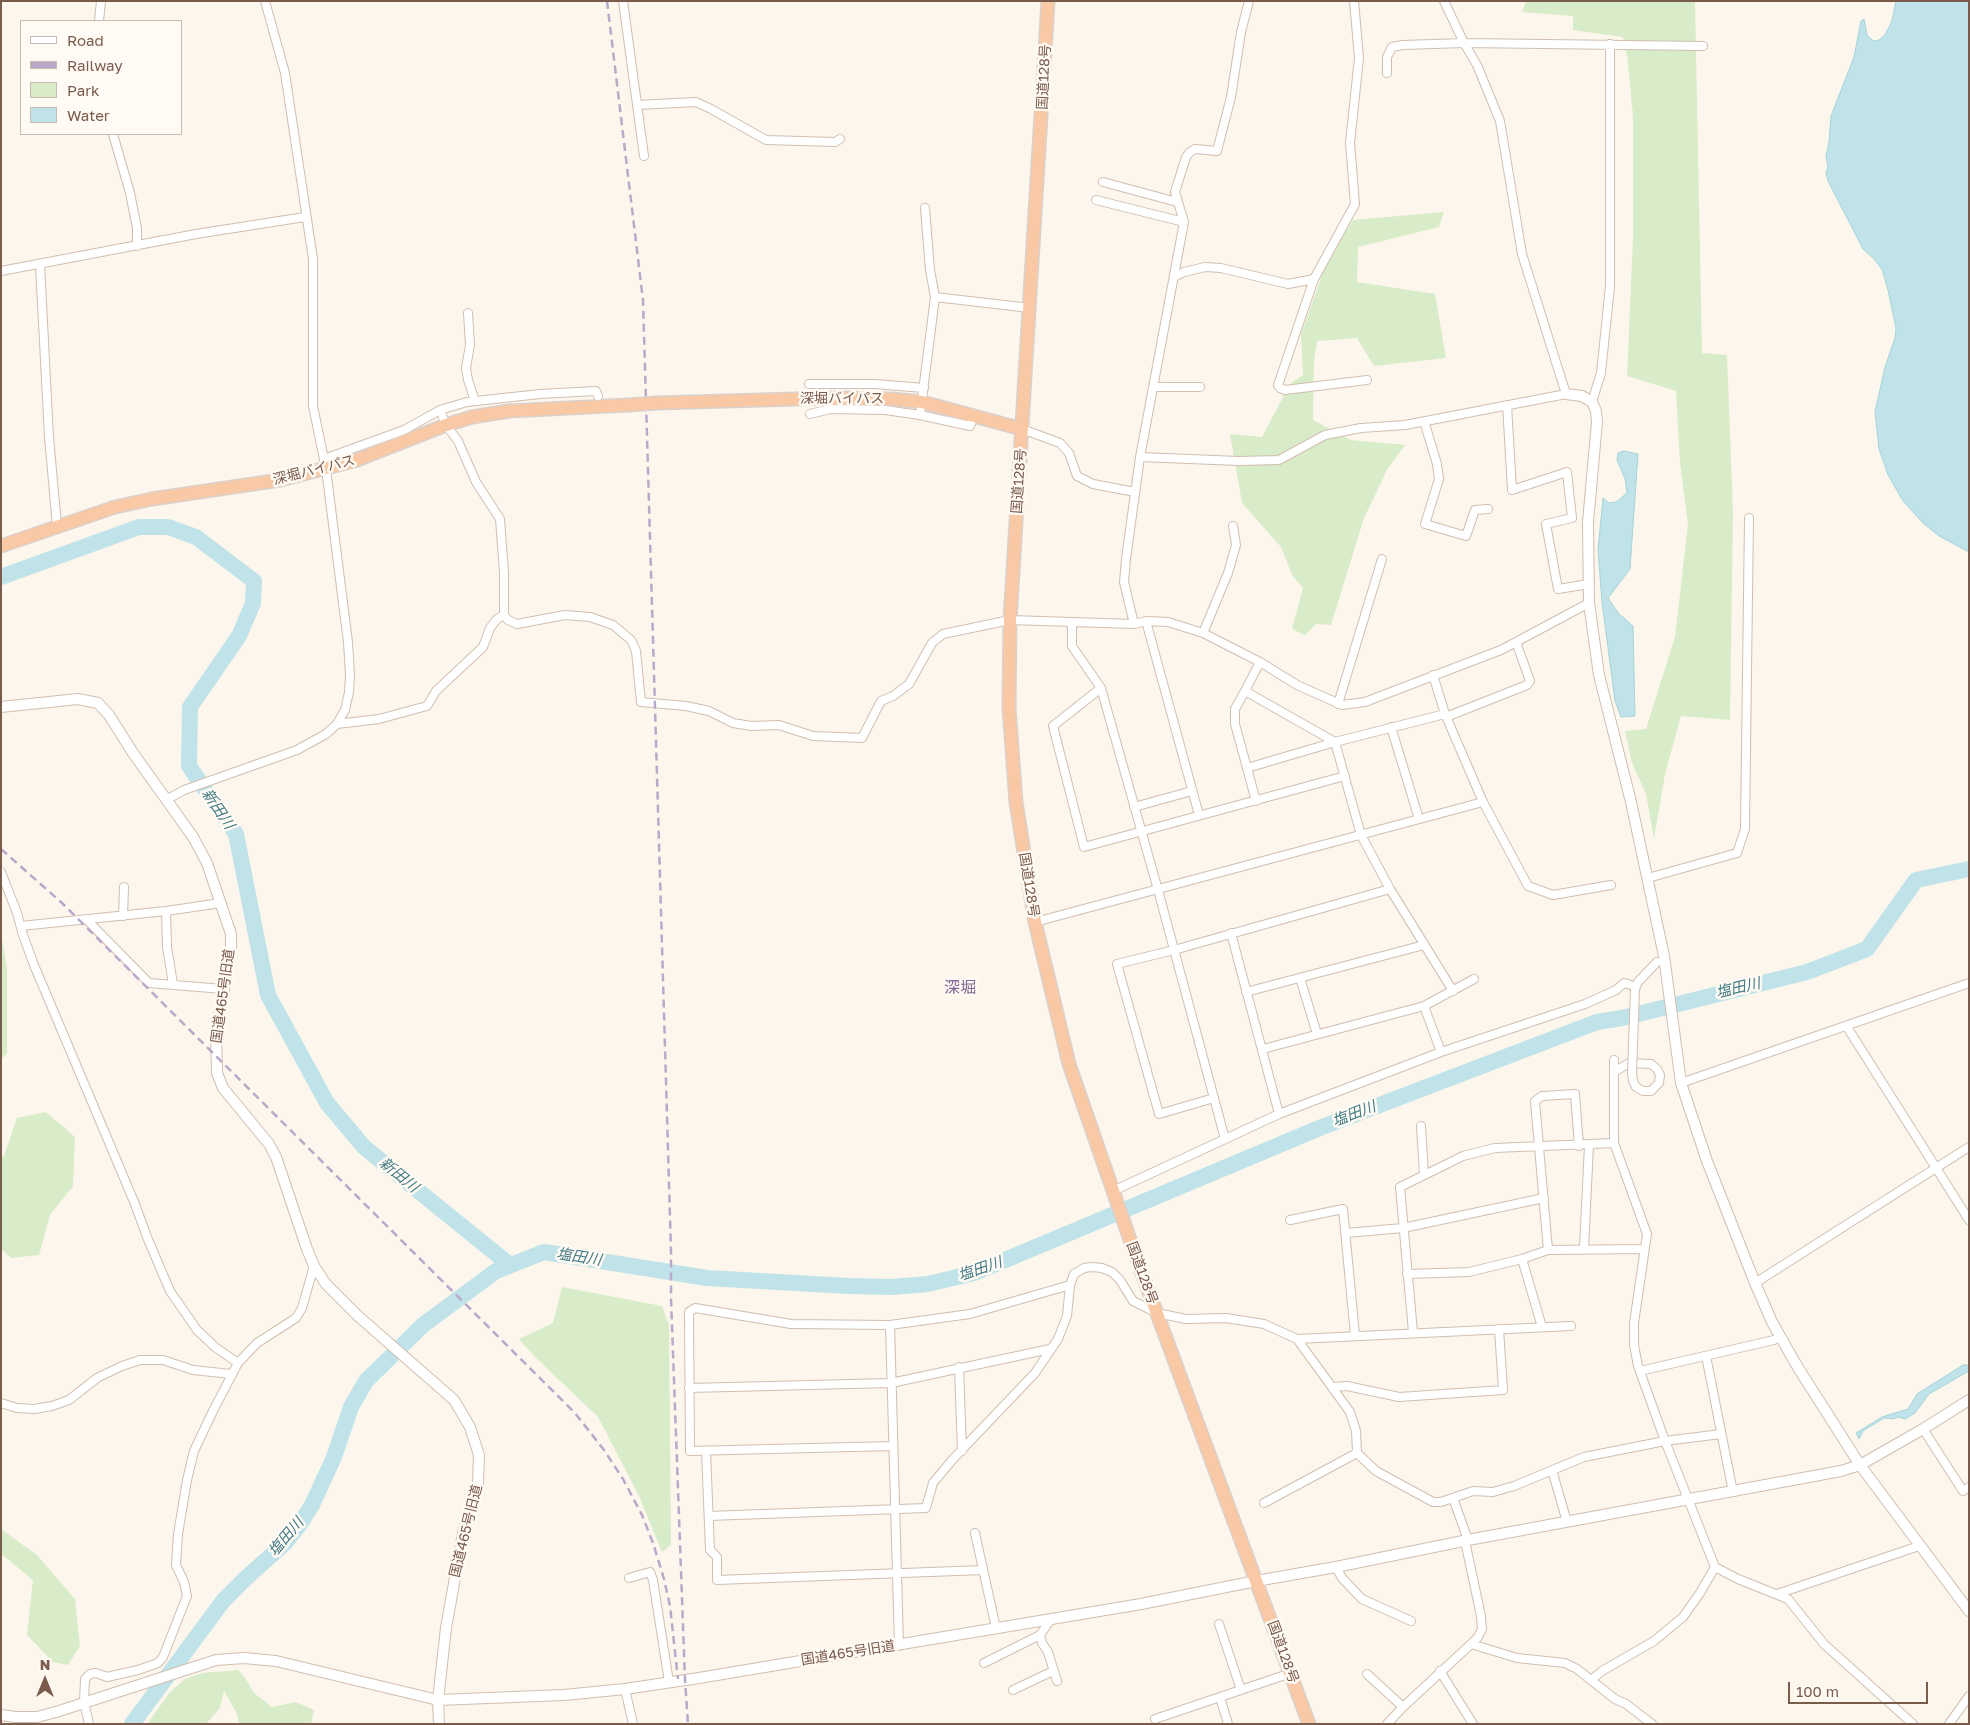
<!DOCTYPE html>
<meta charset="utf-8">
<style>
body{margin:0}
#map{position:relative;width:1970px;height:1725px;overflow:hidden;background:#fdf6ec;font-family:"Golos Text",sans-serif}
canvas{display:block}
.frame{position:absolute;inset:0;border:2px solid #7a5c4d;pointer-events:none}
.legend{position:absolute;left:20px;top:20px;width:162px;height:115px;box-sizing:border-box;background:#fffaf3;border:1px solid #cabbb1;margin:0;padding:6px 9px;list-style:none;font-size:15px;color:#7a5c4d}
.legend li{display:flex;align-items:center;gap:10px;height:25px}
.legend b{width:25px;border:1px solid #cabbb1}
.north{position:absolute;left:20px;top:1655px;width:50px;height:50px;-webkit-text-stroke:4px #fffaf3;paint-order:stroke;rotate:0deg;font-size:14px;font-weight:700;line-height:20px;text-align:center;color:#7a5c4d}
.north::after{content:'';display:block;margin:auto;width:18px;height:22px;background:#7a5c4d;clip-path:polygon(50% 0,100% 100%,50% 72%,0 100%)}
.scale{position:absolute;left:1788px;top:1682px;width:140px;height:22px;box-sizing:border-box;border:2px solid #7a5c4d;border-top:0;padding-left:6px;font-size:15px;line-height:18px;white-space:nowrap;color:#7a5c4d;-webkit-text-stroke:4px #fffaf3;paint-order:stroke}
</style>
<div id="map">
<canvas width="1970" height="1725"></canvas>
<div class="frame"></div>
<ul class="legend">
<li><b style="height:6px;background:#fff"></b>Road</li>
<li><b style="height:6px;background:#b9a8c9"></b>Railway</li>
<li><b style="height:14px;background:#d8ecc9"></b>Park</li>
<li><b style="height:14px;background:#bfe3e8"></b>Water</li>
</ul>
<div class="north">N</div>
<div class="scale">100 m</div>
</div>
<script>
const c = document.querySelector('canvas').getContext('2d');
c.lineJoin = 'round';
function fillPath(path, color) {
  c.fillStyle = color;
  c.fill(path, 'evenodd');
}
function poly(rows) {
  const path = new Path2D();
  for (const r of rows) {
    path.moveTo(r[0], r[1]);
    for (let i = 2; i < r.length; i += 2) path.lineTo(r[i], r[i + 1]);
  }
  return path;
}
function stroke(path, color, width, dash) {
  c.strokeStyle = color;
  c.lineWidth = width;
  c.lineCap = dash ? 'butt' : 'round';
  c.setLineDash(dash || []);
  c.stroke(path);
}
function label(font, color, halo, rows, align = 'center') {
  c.font = font + ' "Golos Text","Noto Sans JP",sans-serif';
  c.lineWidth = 5;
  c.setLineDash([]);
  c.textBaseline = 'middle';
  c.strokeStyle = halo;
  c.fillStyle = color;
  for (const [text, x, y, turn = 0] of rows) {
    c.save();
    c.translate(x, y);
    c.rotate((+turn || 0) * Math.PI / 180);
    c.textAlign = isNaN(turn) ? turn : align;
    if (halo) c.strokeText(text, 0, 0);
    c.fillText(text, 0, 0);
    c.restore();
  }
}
fillPath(poly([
 [1526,1,1695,1,1702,353,1727,355,1733,512,1730,720,1681,716,1665,774,1654,839,1646,794,1632,763,1625,731,1646,729,1675,637,1688,524,1680,463,1676,391,1627,376,1633,239,1633,116,1627,55,1623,37,1573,30,1573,16,1522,12],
 [1444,212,1439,227,1358,247,1357,282,1435,294,1446,358,1374,366,1357,338,1317,341,1314,361,1313,420,1351,440,1405,445,1387,470,1364,518,1331,625,1316,624,1305,635,1292,629,1303,588,1292,575,1281,547,1242,503,1230,434,1262,437,1290,384,1303,375,1301,334,1323,272,1323,268,1353,220],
 [1,932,7,969,7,1054,1,1059],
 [46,1112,75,1137,73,1186,50,1215,39,1255,11,1258,1,1249,1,1158,4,1156,17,1118],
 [562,1287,662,1306,669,1325,671,1545,662,1552,638,1494,598,1417,536,1358,519,1339,553,1323],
 [1,1529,37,1555,75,1599,80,1646,68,1665,53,1662,27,1635,33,1580,1,1554],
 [238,1670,245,1678,254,1693,272,1707,296,1702,314,1710,311,1724,239,1724,237,1714,224,1691,220,1708,206,1724,147,1724,170,1692,185,1679,202,1673]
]), '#d8ecc9');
const water = poly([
 [1896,1,1969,1,1969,552,1939,536,1923,523,1903,501,1888,475,1879,449,1875,412,1885,367,1895,338,1896,328,1888,290,1882,269,1874,259,1863,249,1828,181,1826,173,1828,166,1826,157,1829,142,1831,116,1854,57,1861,21,1864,19,1867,35,1871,39,1874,41,1879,40,1885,35,1892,21,1896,1],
 [1624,451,1638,454,1630,569,1608,598,1619,614,1633,626,1635,716,1621,717,1615,701,1602,602,1598,550,1603,498,1609,503,1616,502,1627,493,1625,479,1617,460,1618,453,1624,451],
 [1963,1365,1969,1365,1969,1371,1929,1394,1915,1413,1905,1419,1898,1417,1893,1419,1884,1418,1863,1431,1859,1439,1856,1433,1882,1417,1908,1409,1917,1394,1963,1365]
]);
fillPath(water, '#bfe3e8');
stroke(water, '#a5d3da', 1);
stroke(poly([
 [1,577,139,527,168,527,196,537,254,581,253,603,239,636,190,707,189,766,236,834,268,995,327,1103,364,1147,510,1265],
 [132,1724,223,1601,246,1578,285,1543,300,1524,312,1505,334,1457,351,1407,366,1381,423,1325,496,1271,544,1252,707,1278,849,1286,892,1287,928,1284,974,1273,1322,1127,1597,1022,1622,1018,1807,972,1867,949,1916,880,1969,869]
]), '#bfe3e8', 16);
const minor = poly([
 [623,1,644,156],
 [1354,1,1359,58,1350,143,1355,204,1314,279,1278,385,1280,388,1285,390,1367,380],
 [99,21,101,1],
 [1387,73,1387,57,1392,47,1403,45,1464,43,1703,46],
 [637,105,696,102,711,109,766,140,835,142,840,139],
 [113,134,130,193,137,228,137,246],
 [1103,182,1177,202],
 [1096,200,1184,222],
 [40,265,49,437,57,526],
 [1,271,196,234,305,217],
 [1174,277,1184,272,1205,267,1221,268,1288,284,1314,279],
 [935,297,1030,308],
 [468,313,470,345,466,368,468,380,475,401],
 [809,384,875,384,924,388],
 [1153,387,1200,387],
 [1592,402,1601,373,1610,286,1610,44],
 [1507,405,1512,490,1567,472,1572,518,1546,524,1558,589,1589,584],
 [440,410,446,425,458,441,476,482,500,519,504,573,504,615,508,620,517,624,565,615,590,617,613,625,631,640,636,651,641,702,686,706,709,711,733,723,751,726,779,725,813,736,862,738,881,701,893,696,909,684,932,643,943,634,1010,620,1134,624,1146,621,1168,622,1203,633,1260,662,1297,685,1342,705,1365,702,1501,650,1589,603],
 [810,414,830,409,885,410,920,415,970,426,974,416],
 [920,415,935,297,930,270,925,208],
 [1424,421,1437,464,1439,479,1425,524,1466,536,1475,510,1488,509],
 [1022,429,1060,443,1069,453,1077,476,1093,484,1135,492],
 [1140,457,1239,461,1279,460,1325,435,1361,428,1405,425,1566,394,1522,254,1500,121,1477,65,1464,43,1444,1],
 [324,459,404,430,440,410,467,402,540,394,596,391,598,396],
 [1146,621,1199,815],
 [1072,622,1072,646,1101,688,1158,890,1225,1139],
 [1134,624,1124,582,1126,559,1140,457,1184,222,1175,192,1186,157,1190,152,1195,149,1217,151,1231,97,1241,32,1249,1],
 [1203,633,1228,573,1236,545,1233,526],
 [1260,662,1245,691,1335,742,1361,835,1390,889,1453,991],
 [1433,675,1445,714,1483,802,1528,886,1553,895,1611,885],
 [1101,688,1053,726,1084,847,1345,776],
 [1245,691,1235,709,1235,724,1256,801],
 [1338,704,1382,559],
 [1446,717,1527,685,1530,681,1516,642],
 [337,724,379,719,427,706,436,691,483,647,490,628,497,619,504,615],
 [1391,727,1419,819],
 [1247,768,1335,742,1445,714],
 [166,800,184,790,297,750,326,734,337,724,345,710,349,692,350,675,348,642,326,469,313,406,313,259,285,73,265,1],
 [1134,807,1192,791],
 [1,872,17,913,23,935,34,965,135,1204,147,1237,170,1291,197,1330,215,1347,238,1363],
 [1648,878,1737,853,1745,829,1749,518],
 [166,911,167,947,173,984],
 [123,916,124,887],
 [86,919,149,983,223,989],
 [1035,922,1483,802],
 [21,926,166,911,221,903],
 [1231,933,1279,1114],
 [1300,978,1317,1034],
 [1246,992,1424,945],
 [1424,1006,1441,1052],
 [1847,1027,1969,1220],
 [1263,1049,1424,1006,1474,979],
 [1614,1060,1614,1143,1647,1234,1634,1323,1634,1345,1638,1366,1665,1441,1715,1567,1738,1579,1788,1599,1824,1644,1913,1724],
 [1614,1072,1629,1063,1651,1064,1657,1069,1660,1075,1659,1083,1651,1091,1643,1091,1636,1087,1633,1081,1632,1073],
 [1681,1083,1969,983],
 [1214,1098,1159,1114,1117,964,1174,950,1390,889],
 [1421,1126,1424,1175],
 [1113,1191,1279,1114,1441,1052,1585,1004,1616,990,1624,983,1631,985,1635,989,1638,982,1657,962],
 [1290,1220,1343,1209,1355,1335],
 [1346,1233,1403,1228,1544,1198],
 [1584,1248,1589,1145],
 [1548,1250,1644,1249],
 [1522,1259,1542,1327],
 [1407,1274,1469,1272,1522,1259,1548,1250,1535,1101,1542,1096,1575,1094,1579,1146],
 [1755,1283,1969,1147],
 [890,1325,899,1645],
 [1413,1332,1400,1187,1463,1156,1495,1148,1614,1143],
 [1297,1339,1571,1326],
 [1706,1356,1733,1492],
 [959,1367,962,1451],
 [1640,1371,1774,1340],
 [1334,1387,1347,1386,1399,1397,1503,1390,1499,1329],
 [689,1388,891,1383,1050,1349],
 [1,1403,17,1408,34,1409,52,1406,69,1400,97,1378,122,1366,140,1360,163,1360,193,1370,231,1374],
 [1923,1429,1963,1491,1969,1487],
 [893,1446,690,1451,689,1312,695,1308,791,1324,890,1325,970,1314,1070,1285],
 [706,1451,710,1550,717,1557,717,1580,983,1570],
 [1552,1470,1567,1522],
 [1453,1498,1468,1540],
 [1264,1503,1357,1453],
 [709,1516,926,1508,933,1483,953,1459,1035,1373,1058,1339,1067,1316,1070,1285,1074,1274,1084,1268,1092,1267,1102,1268,1112,1272,1120,1280,1133,1301,1157,1313,1186,1319,1226,1318,1264,1324,1297,1339,1350,1412,1356,1431,1357,1453,1376,1471,1433,1502,1441,1502,1473,1491,1493,1492,1514,1486,1584,1457,1665,1441,1721,1434],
 [975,1533,996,1628],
 [1336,1567,1342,1578,1362,1599,1411,1621],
 [629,1578,650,1572,653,1580,669,1682],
 [1777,1594,1919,1546],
 [1051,1619,1040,1635,1042,1643,1048,1652,1057,1681],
 [1219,1624,1241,1690],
 [1471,1644,1517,1658,1565,1663,1577,1669,1615,1699,1626,1704,1652,1724],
 [984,1663,1040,1635],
 [1440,1671,1473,1724],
 [1367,1674,1403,1707],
 [1591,1680,1602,1671,1654,1641,1683,1617,1700,1593,1715,1567],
 [625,1689,633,1724],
 [1013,1690,1053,1671],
 [1220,1697,1228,1724],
 [1155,1719,1291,1673],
 [89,1724,84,1702,85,1679,90,1674,96,1673,107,1677,138,1670,158,1663,163,1657,187,1596,184,1582,176,1565,178,1534,187,1480,194,1451,213,1411,238,1363,257,1343,296,1318,302,1308,314,1266],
 [1387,1724,1403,1707,1471,1644,1478,1637,1482,1629,1481,1616,1465,1541],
 [1949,1724,1969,1696]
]);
const tertiary = poly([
 [1566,394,1582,396,1592,402,1596,411,1597,422,1588,522,1589,603,1599,675,1631,802,1664,956,1681,1083,1707,1161,1755,1283,1772,1322,1797,1366,1860,1465,1969,1611],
 [1,707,78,699,98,703,109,715,133,753,193,837,207,863,231,934,231,948,216,1034,217,1073,223,1088,269,1144,276,1157,307,1249,314,1266,326,1284,358,1316,454,1400,470,1427,479,1455,478,1483,463,1533,446,1628,438,1700,439,1724],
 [1,1715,16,1717,37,1717,56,1712,216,1660,244,1658,276,1661,438,1700,564,1695,625,1689,699,1678,1141,1604,1256,1581,1336,1567,1468,1540,1841,1471,1860,1465,1923,1429,1969,1400]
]);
const trunk = poly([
 [1048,1,1010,620,1009,708,1016,802,1035,922,1069,1064,1136,1257,1309,1724],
 [658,403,829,398,892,399,922,402,1022,429],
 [1,546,115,507,152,499,280,480,357,460,446,425,472,417,509,411,627,405]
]);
stroke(minor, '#d1beb0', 10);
stroke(tertiary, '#d1beb0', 12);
stroke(trunk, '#dad1cd', 15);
stroke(minor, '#fff', 8);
stroke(tertiary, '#fff', 10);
stroke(trunk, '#f9c8a4', 12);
stroke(poly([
 [607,1,643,300,671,1251,671,1298,685,1680,688,1724],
 [1,849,62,903,575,1413,604,1450,623,1479,642,1515,653,1543,664,1579,670,1606,678,1679]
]), '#b9a8c9', 2.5, [8, 5]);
const minorBridge = poly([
 [1632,1073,1635,989]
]);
const trunkBridge = poly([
 [627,405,658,403]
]);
stroke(minorBridge, '#d1beb0', 10, []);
stroke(trunkBridge, '#dad1cd', 15, []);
stroke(minorBridge, '#fff', 8);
stroke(trunkBridge, '#f9c8a4', 12);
label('14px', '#7a5c4d', '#fffaf3', [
 ["国道128号",1044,77,-87],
 ["深堀バイパス",842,399],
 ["深堀バイパス",314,470,-14],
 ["国道128号",1019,481,-86],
 ["国道128号",1029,885,81],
 ["国道465号旧道",223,996,-82],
 ["国道128号",1142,1273,70],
 ["国道465号旧道",466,1531,-76],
 ["国道128号",1283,1652,70],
 ["国道465号旧道",848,1653,-9]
]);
label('italic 15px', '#437c86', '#fffaf3', [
 ["新田川",218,809,56],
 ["塩田川",1738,988,-13],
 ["塩田川",1354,1114,-21],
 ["新田川",399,1175,39],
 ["塩田川",579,1257,9],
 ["塩田川",980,1269,-19],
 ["塩田川",286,1537,-50]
]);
label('16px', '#846695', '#fffaf3', [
 ["深堀",960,988]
]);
</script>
